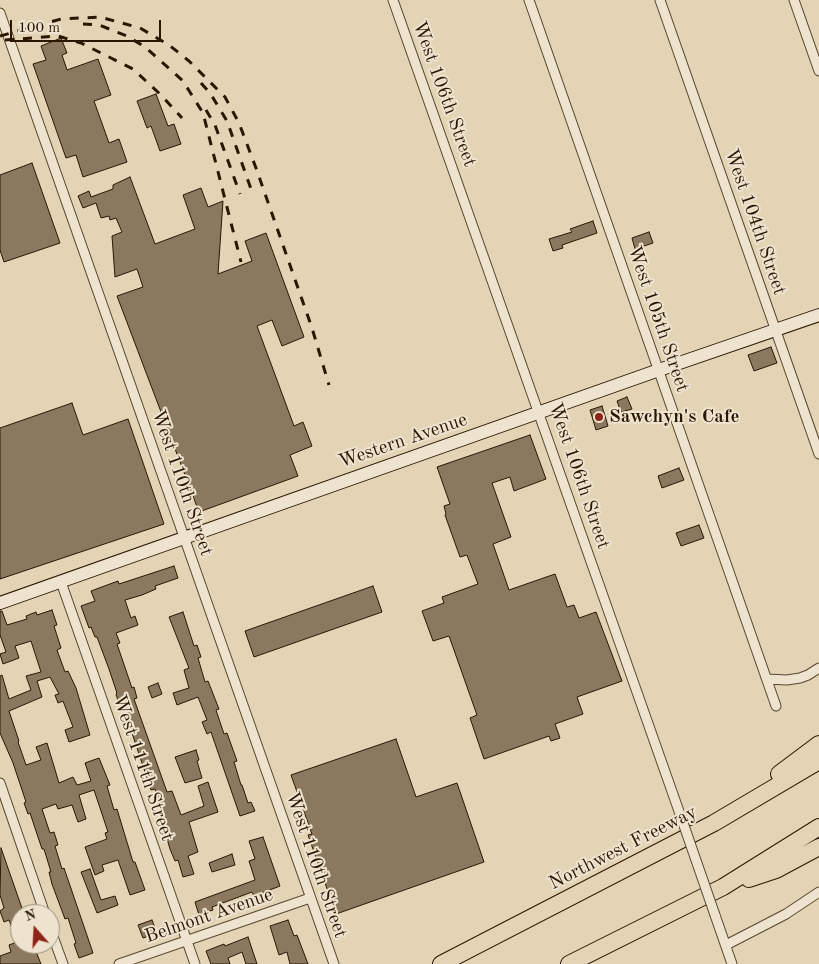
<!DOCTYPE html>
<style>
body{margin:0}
#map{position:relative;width:819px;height:964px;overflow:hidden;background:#e3d4b5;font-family:"Old Standard TT",serif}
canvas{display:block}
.north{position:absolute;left:10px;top:904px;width:50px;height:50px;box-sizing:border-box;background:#ede3cf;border:1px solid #9f917d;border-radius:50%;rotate:341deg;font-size:14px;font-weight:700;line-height:20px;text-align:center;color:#2b1601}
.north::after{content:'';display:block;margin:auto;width:18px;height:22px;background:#8f2418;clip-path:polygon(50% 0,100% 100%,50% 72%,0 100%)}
.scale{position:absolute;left:10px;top:20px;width:151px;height:22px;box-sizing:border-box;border:2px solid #2b1601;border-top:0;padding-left:6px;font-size:15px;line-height:18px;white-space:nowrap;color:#2b1601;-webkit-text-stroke:4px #ede3cf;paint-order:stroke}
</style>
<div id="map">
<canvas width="819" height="964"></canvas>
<div class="north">N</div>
<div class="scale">100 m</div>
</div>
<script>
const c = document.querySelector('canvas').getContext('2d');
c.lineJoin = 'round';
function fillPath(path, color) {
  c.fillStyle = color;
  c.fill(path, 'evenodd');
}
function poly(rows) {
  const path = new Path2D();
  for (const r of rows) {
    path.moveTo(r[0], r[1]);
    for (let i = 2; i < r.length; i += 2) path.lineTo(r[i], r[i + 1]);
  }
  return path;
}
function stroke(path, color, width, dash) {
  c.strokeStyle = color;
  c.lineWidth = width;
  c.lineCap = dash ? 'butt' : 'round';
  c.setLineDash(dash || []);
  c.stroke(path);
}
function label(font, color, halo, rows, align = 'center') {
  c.font = font + ' "Old Standard TT",serif';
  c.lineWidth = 4;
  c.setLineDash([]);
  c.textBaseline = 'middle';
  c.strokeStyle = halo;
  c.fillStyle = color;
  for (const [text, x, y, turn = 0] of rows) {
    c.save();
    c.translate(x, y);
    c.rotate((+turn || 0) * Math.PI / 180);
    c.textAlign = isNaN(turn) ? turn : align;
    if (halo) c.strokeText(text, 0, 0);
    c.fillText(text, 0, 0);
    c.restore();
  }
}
const building = poly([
 [61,38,67,53,62,55,67,70,98,59,111,95,94,101,109,143,119,139,127,162,83,177,76,155,66,158,33,64,46,60,41,46,61,38],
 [156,94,168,126,174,124,181,144,160,151,151,126,147,128,137,101,156,94],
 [32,163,60,243,4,262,0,250,0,175,32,163],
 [130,177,155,244,195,229,183,195,201,188,208,207,223,201,218,274,252,261,245,241,266,233,304,337,282,346,272,320,257,326,294,426,303,422,312,446,290,455,298,476,199,512,117,296,143,287,137,269,115,277,112,236,122,232,116,218,110,220,109,216,101,218,96,203,83,208,78,196,89,191,91,197,113,189,113,185,130,177],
 [593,221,597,233,562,245,563,248,553,251,549,239,572,232,570,229,593,221],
 [649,232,653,243,635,249,632,238,649,232],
 [771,347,777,363,754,371,748,355,771,347],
 [627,397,632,409,621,412,617,401,627,397],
 [72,403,83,435,128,419,164,524,0,579,0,428,72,403],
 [602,406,608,426,596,430,590,410,602,406],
 [530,435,546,479,514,491,510,477,492,483,511,537,493,544,509,590,555,574,567,607,574,605,579,618,596,612,622,681,577,697,583,714,555,724,560,738,551,741,549,736,484,759,470,718,477,715,449,636,433,641,422,611,444,603,442,597,478,584,467,555,460,557,445,515,446,514,444,506,450,504,437,467,530,435],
 [679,468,684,480,662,488,658,476,679,468],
 [699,525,704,538,681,546,676,533,699,525],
 [174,566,178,578,155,586,156,589,142,595,125,600,131,618,135,616,138,625,116,633,120,643,117,644,132,688,134,687,137,698,134,699,167,792,172,791,181,815,204,806,198,786,208,782,218,812,189,822,198,852,188,856,194,874,183,877,178,860,175,861,170,849,165,832,167,831,155,789,151,790,122,703,119,704,116,694,117,693,109,669,97,637,95,637,91,627,89,628,81,606,95,601,91,591,118,581,119,584,174,566],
 [373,586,382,612,254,657,245,631,373,586],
 [52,610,57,625,54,626,61,648,57,650,65,672,68,671,76,688,90,735,69,742,65,730,73,727,63,701,58,703,55,695,59,694,50,677,37,681,42,697,9,711,19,741,18,742,26,765,41,760,36,747,47,743,59,783,73,777,77,785,91,781,85,763,99,758,110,785,107,786,114,810,117,809,133,862,135,862,145,890,130,895,118,860,102,865,104,871,95,875,85,847,107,839,105,833,108,832,94,790,79,795,86,819,78,822,72,805,58,809,56,804,42,809,50,833,54,832,58,845,55,846,62,869,64,868,93,953,79,958,74,944,76,943,68,918,65,919,52,884,49,872,51,872,44,849,42,849,30,813,28,814,24,803,26,802,13,763,0,733,0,676,2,675,9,699,31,690,26,676,41,672,31,641,15,646,19,658,3,664,0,654,6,652,0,635,0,611,2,611,7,625,27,619,26,616,36,612,37,615,52,610],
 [183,612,194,646,197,645,201,657,198,658,205,682,208,681,219,709,216,710,224,734,227,733,237,761,234,762,241,785,242,785,248,803,251,802,255,811,240,816,211,732,207,734,202,722,207,720,198,697,177,705,173,693,189,688,184,670,189,668,169,617,183,612],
 [158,683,162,694,152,698,148,687,158,683],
 [396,739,416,797,457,783,484,862,336,914,308,835,312,834,291,775,396,739],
 [196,750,199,760,197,761,202,778,185,783,175,757,196,750],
 [263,837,280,886,254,896,252,892,212,907,213,910,199,915,195,902,255,880,249,861,255,859,249,841,263,837],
 [1,848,24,914,20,914,20,944,33,944,41,964,0,964,0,956,11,952,9,945,17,942,9,920,4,922,0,911,4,908,0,895,1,848],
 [232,854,235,865,212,872,209,863,232,854],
 [90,869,101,900,115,896,118,905,97,913,81,872,90,869],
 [152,920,157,933,143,938,138,925,152,920],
 [288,920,294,936,297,935,308,964,290,964,287,952,279,955,270,926,288,920],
 [248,937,257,964,246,964,242,952,228,958,230,964,211,964,206,951,224,944,225,946,248,937]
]);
fillPath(building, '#8b795f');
stroke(building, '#2b1601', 1);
const street = poly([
 [393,0,681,817],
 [529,0,776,706],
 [660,0,819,454],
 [794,0,819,71],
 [0,13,334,964],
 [61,582,195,964],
 [767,679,787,680,800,678,808,675,819,668],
 [0,783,45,914],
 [715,915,732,964],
 [50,928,63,964],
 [726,945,786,914,819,892],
 [119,964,310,898]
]);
const secondary = poly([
 [0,603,659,370,819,315]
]);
const highway = poly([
 [779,774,819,744],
 [749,879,776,870,819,847],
 [441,964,714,823,819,761],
 [569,964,723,887,819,827]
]);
stroke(street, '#59462e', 11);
stroke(secondary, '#2b1601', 14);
stroke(highway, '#2b1601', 18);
stroke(street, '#ede3cf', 9);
stroke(secondary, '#ede3cf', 12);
stroke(highway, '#e3d4b5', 16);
stroke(poly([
 [83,24,99,25,127,36,145,47,183,81,203,113,241,262],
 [0,36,61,19,100,17,140,28,169,45,189,61,225,97,239,123,256,168,312,328,329,385],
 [5,40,58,36,81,43,133,69,161,95,182,118],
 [201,83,210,93,227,121,251,189],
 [206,110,215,125,240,194]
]), '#2b1601', 3, [9, 9]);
const streetBridge = poly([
 [681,817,715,915]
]);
stroke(streetBridge, '#59462e', 11, []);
stroke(streetBridge, '#ede3cf', 9);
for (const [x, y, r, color] of [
 [599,417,5,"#8f2418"]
]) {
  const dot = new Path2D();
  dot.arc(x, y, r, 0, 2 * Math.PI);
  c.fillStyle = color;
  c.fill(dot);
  stroke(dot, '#ede3cf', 2);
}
label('19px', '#2b1601', '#ede3cf', [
 ["West 106th Street",444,94,70],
 ["West 104th Street",755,222,71],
 ["West 105th Street",658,319,71],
 ["Western Avenue",403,441,-19],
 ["West 106th Street",579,476,71],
 ["West 110th Street",182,483,71],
 ["West 111th Street",143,768,71],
 ["Northwest Freeway",623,848,-27],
 ["West 110th Street",316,865,71],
 ["Belmont Avenue",209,916,-19]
]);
label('bold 19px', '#2b1601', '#ede3cf', [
 ["Sawchyn's Cafe",609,417]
], 'left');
</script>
